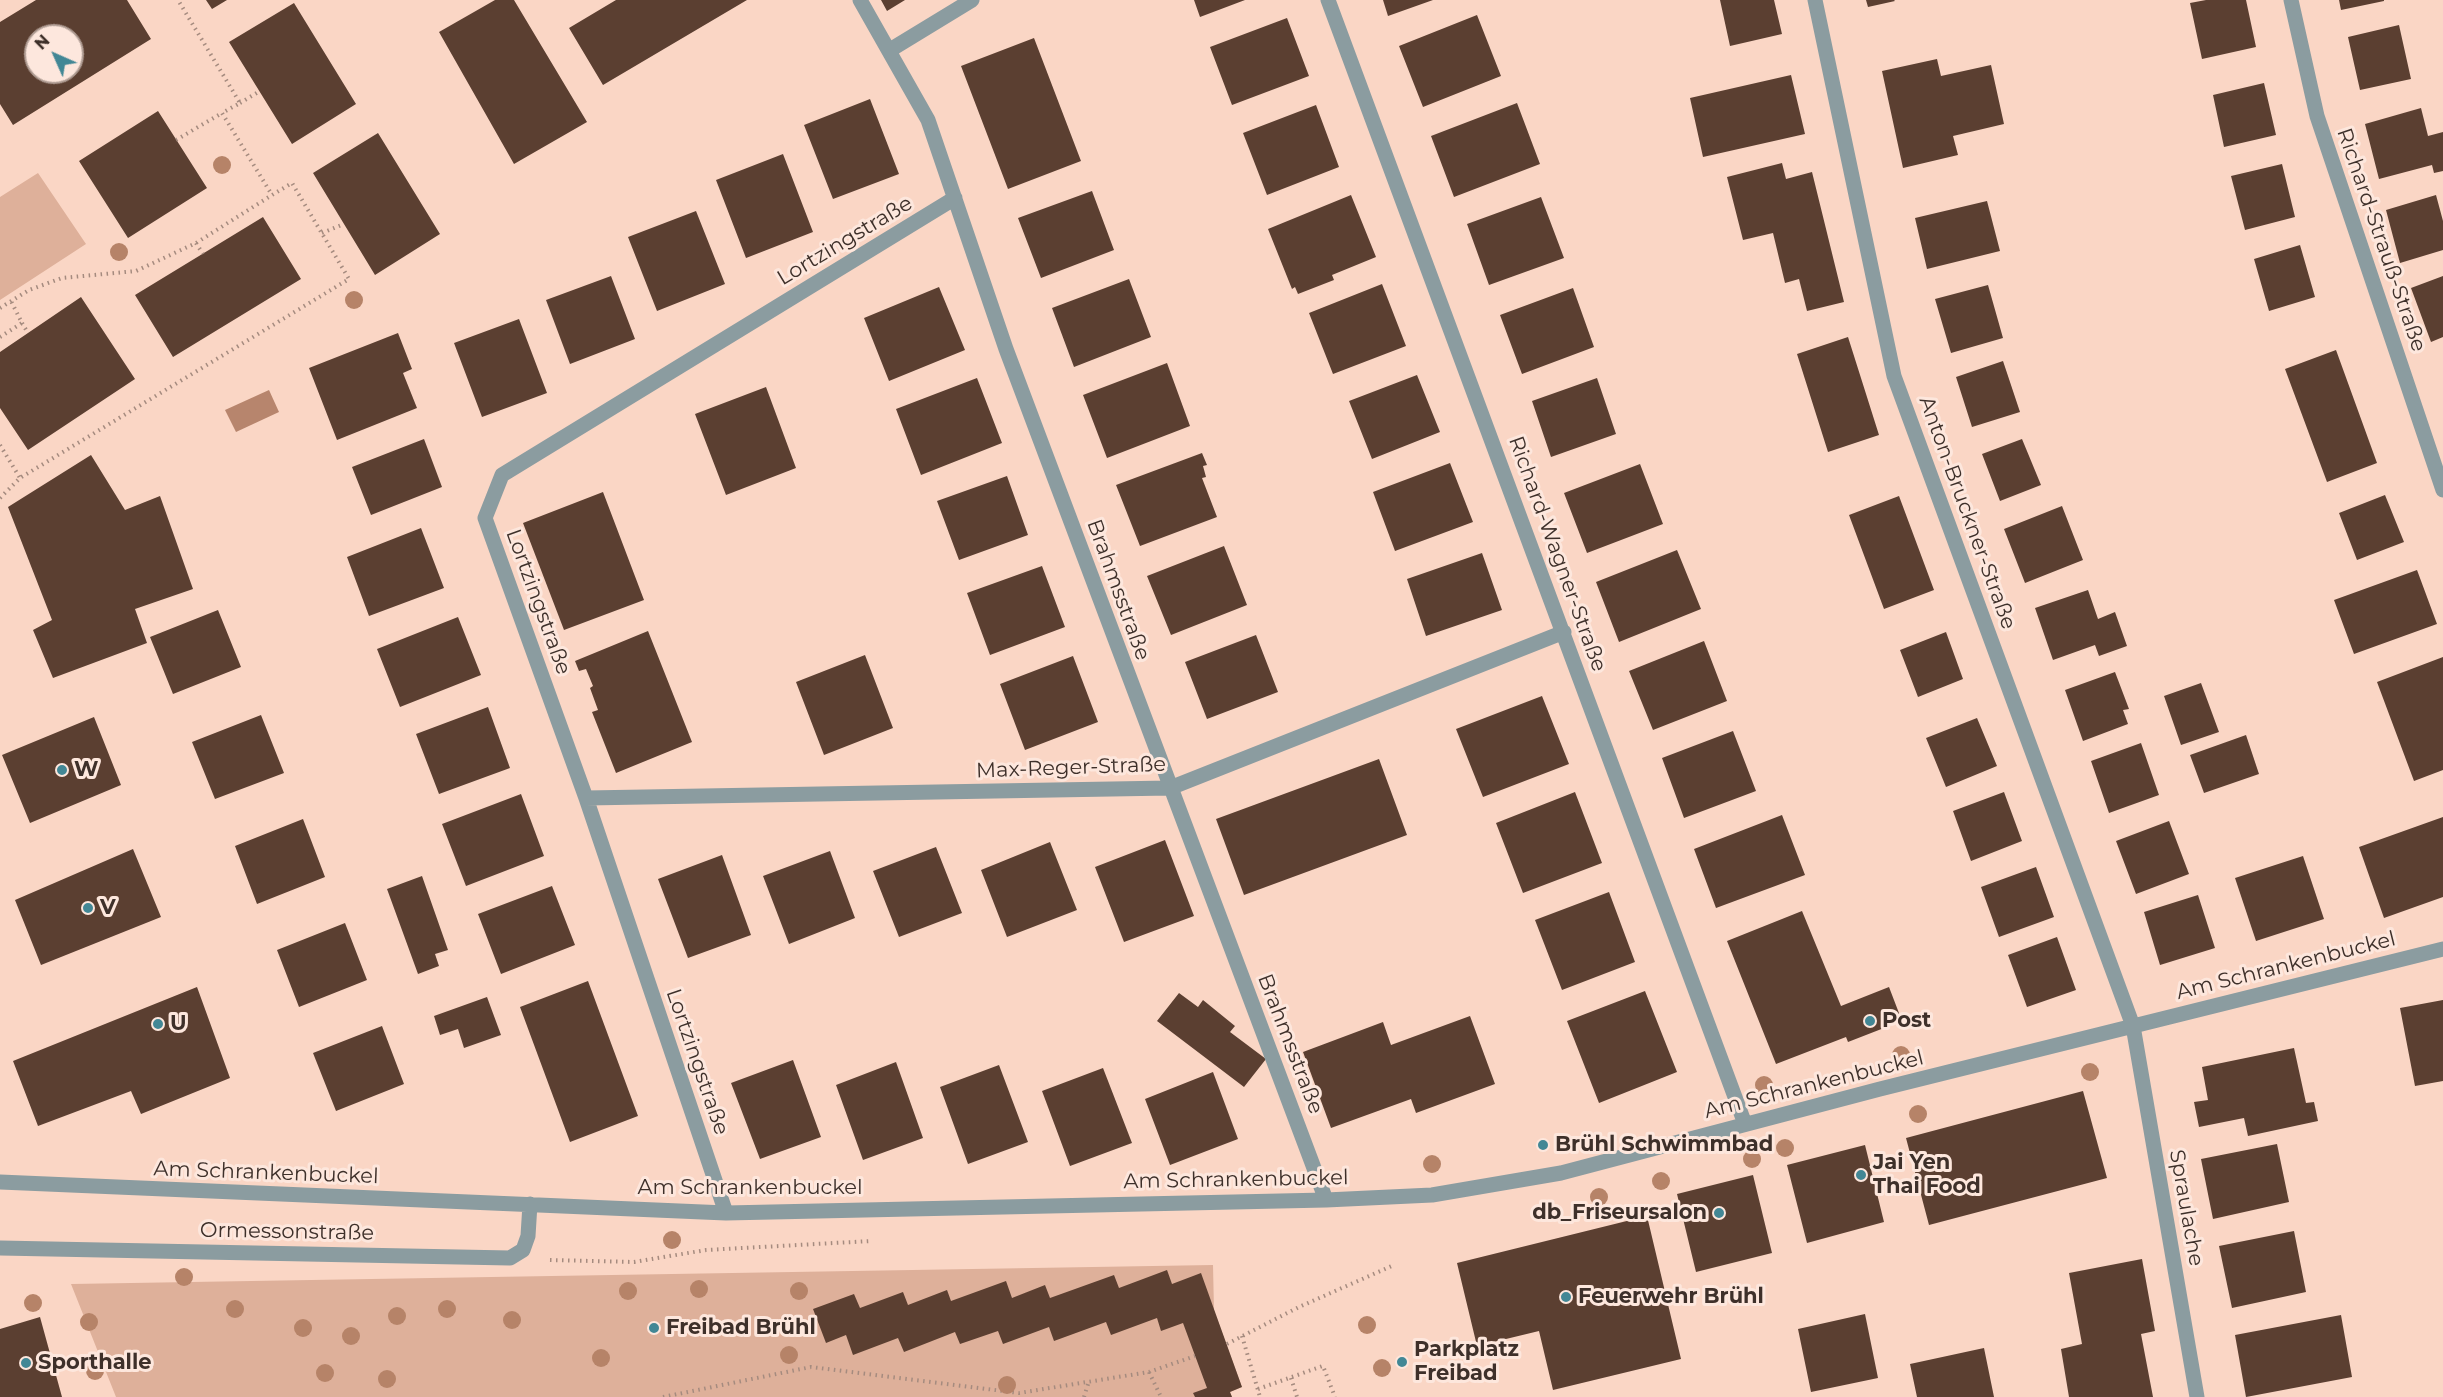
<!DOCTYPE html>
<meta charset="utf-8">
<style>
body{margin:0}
#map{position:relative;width:2443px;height:1397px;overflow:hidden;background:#fad6c5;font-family:Montserrat,sans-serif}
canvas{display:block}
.north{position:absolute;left:24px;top:24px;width:60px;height:60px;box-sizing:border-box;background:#fde7dd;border:2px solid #b19e95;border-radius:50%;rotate:315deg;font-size:16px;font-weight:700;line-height:24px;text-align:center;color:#3e302a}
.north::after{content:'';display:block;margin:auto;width:21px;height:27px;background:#428795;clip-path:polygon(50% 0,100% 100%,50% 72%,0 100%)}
</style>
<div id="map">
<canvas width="2443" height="1397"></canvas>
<div class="north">N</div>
</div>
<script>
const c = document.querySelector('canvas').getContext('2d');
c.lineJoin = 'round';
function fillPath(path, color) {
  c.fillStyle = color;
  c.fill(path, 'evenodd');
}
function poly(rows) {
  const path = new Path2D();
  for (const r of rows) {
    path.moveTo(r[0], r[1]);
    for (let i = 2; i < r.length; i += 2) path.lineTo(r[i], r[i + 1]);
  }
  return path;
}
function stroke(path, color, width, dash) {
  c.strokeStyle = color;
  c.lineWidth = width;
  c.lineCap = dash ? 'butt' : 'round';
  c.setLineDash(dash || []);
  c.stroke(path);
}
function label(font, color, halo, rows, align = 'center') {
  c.font = font + ' Montserrat,sans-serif';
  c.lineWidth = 6;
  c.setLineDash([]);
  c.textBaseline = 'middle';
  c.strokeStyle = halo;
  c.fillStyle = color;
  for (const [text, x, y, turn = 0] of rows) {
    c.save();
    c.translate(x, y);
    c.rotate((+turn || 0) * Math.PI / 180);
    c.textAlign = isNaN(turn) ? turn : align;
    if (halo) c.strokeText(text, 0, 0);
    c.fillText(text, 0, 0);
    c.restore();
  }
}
fillPath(poly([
 [38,173,86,244,0,300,0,197],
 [1213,1265,1214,1311,1242,1387,1230,1392,1232,1397,116,1397,71,1284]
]), '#deb09a');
fillPath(poly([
 [269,390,279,412,236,432,225,410]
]), '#b7856d');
fillPath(poly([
 [36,0,127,0,151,39,13,125,0,104,0,22],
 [36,36,72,36,72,72,36,72],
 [206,0,227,0,212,9],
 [495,0,514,0,587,122,514,164,439,32],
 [616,0,747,0,603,85,569,28],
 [881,0,905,0,887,11],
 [1194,0,1245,0,1200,17],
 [1383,0,1433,0,1388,16],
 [1720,0,1774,0,1782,34,1730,46],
 [1866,0,1894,0,1895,1,1868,7],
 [2206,0,2246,0,2256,47,2202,59,2190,3],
 [2339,0,2384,0,2384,1,2341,10],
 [294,3,356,104,292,144,229,42],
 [1477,15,1501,76,1423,107,1399,46],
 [1287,18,1309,76,1232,105,1210,47],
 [2399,25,2411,79,2360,90,2348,37],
 [1034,38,1081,161,1008,189,961,66],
 [1937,59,1941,76,1991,65,2004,124,1953,136,1958,155,1903,168,1882,71],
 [1791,75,1805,134,1703,157,1690,98],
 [2264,83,2276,135,2224,147,2213,95],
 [870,99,899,174,833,199,804,125],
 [1517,103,1540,164,1454,197,1431,136],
 [1316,105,1339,167,1267,195,1243,133],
 [2421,108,2428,136,2443,132,2443,171,2434,173,2432,165,2379,179,2365,124],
 [158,111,207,188,128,238,79,161],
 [378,133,440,234,375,275,313,173],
 [783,154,813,232,746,258,716,180],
 [1782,163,1786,179,1812,172,1844,302,1807,311,1799,279,1785,283,1773,233,1743,240,1727,177],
 [2282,164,2295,217,2245,230,2231,176],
 [1092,191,1114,250,1041,278,1018,218],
 [1351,195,1376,257,1332,275,1334,280,1298,294,1295,287,1292,289,1268,229],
 [2436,195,2443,221,2443,250,2400,263,2386,210],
 [1541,197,1564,258,1489,285,1467,224],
 [1987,201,2000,251,1927,269,1915,218],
 [696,211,725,284,657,311,628,237],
 [263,217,301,279,173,357,135,295],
 [2300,245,2315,297,2269,311,2254,259],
 [611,276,635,339,570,364,546,300],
 [2443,276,2443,337,2431,342,2411,288],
 [1129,279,1151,337,1074,367,1052,308],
 [1382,284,1406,346,1333,374,1309,313],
 [1988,285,2003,338,1951,353,1935,299],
 [939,287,965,350,889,381,864,318],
 [1573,288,1594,347,1522,374,1500,315],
 [81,297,135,379,28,450,0,408,0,352],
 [519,319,547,393,482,417,454,343],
 [398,333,412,369,403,373,417,408,337,440,309,368],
 [1848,337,1879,435,1828,452,1797,354],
 [2336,350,2377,463,2327,482,2285,369],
 [2003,361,2020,412,1972,427,1956,377],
 [1167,363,1190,426,1107,458,1083,395],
 [1417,375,1440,432,1372,459,1349,401],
 [977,378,1002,443,921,475,896,409],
 [1597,378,1616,434,1551,457,1532,401],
 [766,387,796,468,726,495,695,414],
 [424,439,442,487,371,515,352,467],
 [2022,439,2041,485,2000,501,1982,454],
 [1202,453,1207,465,1203,466,1206,477,1202,478,1217,517,1140,546,1116,485],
 [91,455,125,510,160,496,193,589,135,609,147,643,53,678,33,630,52,620,8,507],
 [1450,463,1473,522,1395,551,1373,492],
 [1640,464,1663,524,1587,553,1564,493],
 [1007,476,1028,535,959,560,937,501],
 [603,492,644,600,564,630,523,523],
 [2385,495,2404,542,2357,560,2339,513],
 [1899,496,1934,590,1884,609,1849,515],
 [2062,506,2083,560,2025,583,2004,529],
 [421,528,444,588,369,616,347,557],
 [1224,546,1247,605,1171,635,1147,576],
 [1677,550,1701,609,1619,642,1596,582],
 [1482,553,1502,610,1426,636,1407,579],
 [1042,566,1065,627,990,655,967,593],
 [2417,570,2437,624,2354,654,2334,600],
 [2088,590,2098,619,2115,612,2127,646,2099,656,2095,645,2053,660,2035,608],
 [218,610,241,667,173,694,150,637],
 [458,617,481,675,400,707,377,649],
 [648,631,692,742,616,773,592,712,598,710,590,688,593,686,586,669,579,671,575,661],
 [1946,632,1963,679,1918,697,1900,650],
 [1256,635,1278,692,1207,719,1185,662],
 [1704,641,1727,701,1653,730,1629,671],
 [865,655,893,728,824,755,796,682],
 [1073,656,1098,722,1025,750,1000,684],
 [2443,657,2443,770,2414,781,2377,682],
 [2115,672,2129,709,2123,710,2128,724,2083,741,2065,690],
 [2201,683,2219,732,2181,745,2164,696],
 [1542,696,1569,764,1483,797,1456,729],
 [488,707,510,768,439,794,416,734],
 [261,715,284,773,215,799,192,742],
 [94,717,121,785,30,823,2,755],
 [1977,718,1997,766,1946,787,1926,738],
 [1733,731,1756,791,1684,818,1662,758],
 [2246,735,2259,774,2204,793,2190,755],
 [2141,743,2159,795,2109,813,2091,761],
 [1379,759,1407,835,1244,895,1216,819],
 [1575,792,1602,863,1523,893,1496,823],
 [2004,792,2022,841,1971,861,1953,811],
 [521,794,544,856,466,886,442,824],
 [1782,815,1805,875,1716,908,1694,849],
 [2443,817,2443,897,2384,918,2359,847],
 [303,819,325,877,257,904,235,846],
 [2169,821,2189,874,2136,894,2116,841],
 [1165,840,1194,916,1124,942,1095,867],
 [1050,842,1077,910,1007,937,981,870],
 [936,847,962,913,899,937,873,871],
 [133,849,161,917,41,965,15,900],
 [830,851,855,918,789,944,763,876],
 [722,855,751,935,688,958,658,879],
 [2303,856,2324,919,2256,941,2235,878],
 [2036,867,2054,917,1999,937,1981,887],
 [422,876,448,950,435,954,439,966,418,974,387,889],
 [552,886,575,945,501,974,478,914],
 [1609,892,1635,962,1562,990,1535,920],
 [2198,895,2215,948,2160,965,2144,912],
 [1802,911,1841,1006,1889,987,1902,1021,1848,1042,1846,1037,1776,1064,1727,941],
 [345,923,367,980,299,1007,277,950],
 [2057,937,2076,990,2027,1007,2008,955],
 [588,981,638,1116,570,1142,520,1007],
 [197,987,230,1078,141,1114,131,1091,38,1126,13,1061],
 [1645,991,1677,1072,1599,1103,1567,1021],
 [1179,993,1198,1007,1203,1000,1235,1026,1230,1032,1266,1059,1244,1087,1157,1021],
 [487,997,501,1035,464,1048,458,1029,440,1035,434,1016],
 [2443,1000,2443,1081,2415,1086,2400,1008],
 [1470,1016,1495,1084,1416,1113,1411,1099,1331,1128,1303,1052,1383,1022,1391,1045],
 [382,1026,404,1084,336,1111,313,1053],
 [2294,1048,2306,1103,2314,1102,2318,1121,2248,1136,2244,1118,2199,1127,2194,1102,2208,1100,2202,1067],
 [793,1060,821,1137,760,1159,731,1083],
 [896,1062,923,1138,863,1160,836,1085],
 [999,1065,1028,1142,968,1164,940,1087],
 [1103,1068,1132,1143,1070,1166,1042,1091],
 [1213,1072,1238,1139,1170,1165,1145,1099],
 [2083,1091,2107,1178,1929,1225,1906,1138],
 [2277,1144,2289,1202,2213,1219,2201,1159],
 [1865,1145,1884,1222,1807,1243,1787,1165],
 [1753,1175,1772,1253,1696,1272,1677,1194],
 [1647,1216,1681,1359,1553,1390,1539,1331,1477,1346,1457,1263],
 [2294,1231,2306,1292,2232,1308,2219,1246],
 [2142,1259,2155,1331,2141,1334,2153,1397,2069,1397,2061,1349,2082,1344,2069,1273],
 [1167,1270,1172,1284,1201,1273,1242,1387,1230,1392,1232,1397,1195,1397,1193,1393,1207,1388,1183,1323,1161,1331,1157,1318,1111,1335,1106,1322,1054,1341,1049,1327,1003,1344,998,1331,960,1344,955,1332,904,1352,898,1338,853,1355,846,1335,826,1343,813,1309,854,1294,860,1308,903,1292,908,1305,947,1290,951,1301,1006,1281,1012,1298,1045,1285,1050,1298,1114,1275,1119,1288],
 [1865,1314,1878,1378,1811,1392,1798,1329],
 [2341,1315,2352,1377,2246,1397,2235,1335],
 [40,1317,62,1397,0,1397,0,1329],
 [1984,1348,1994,1397,1917,1397,1910,1364]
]), '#5b3f31');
stroke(poly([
 [240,103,260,91],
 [176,140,222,113],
 [322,233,344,224],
 [196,243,203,254],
 [0,308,29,290,62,278,136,271,196,243,272,195],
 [22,323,28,333],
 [0,337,22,323,11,301],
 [0,445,20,478],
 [0,498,20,478,349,279,292,183,272,195,222,113,240,103,178,0],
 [550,1260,634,1262,706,1250,871,1241],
 [1242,1336,1260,1397],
 [1227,1344,1299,1307,1394,1265],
 [1149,1372,1161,1397],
 [1291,1378,1297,1397],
 [1258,1389,1323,1366,1335,1397],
 [663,1397,811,1367,1019,1393,1149,1372,1195,1356],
 [1084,1397,1089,1381]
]), '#a58b7f', 4, [1.5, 4.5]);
stroke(poly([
 [860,0,928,120,1006,349,1326,1200],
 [1328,0,1745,1124],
 [1815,0,1894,376,2133,1026,2197,1397],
 [2291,0,2317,116,2443,490],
 [890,50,972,0],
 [586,798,1170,788,1564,632],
 [0,1182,726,1213,1326,1200,1432,1195,1561,1173,1880,1089,2443,949],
 [726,1213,586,798,485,518,502,475,955,198],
 [0,1248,510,1258,523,1250,528,1236,530,1204]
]), '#8b9ca0', 15);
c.fillStyle = '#b68368';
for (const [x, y] of [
 [222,165],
 [119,252],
 [354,300],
 [1901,1055],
 [2090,1072],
 [1764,1085],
 [1918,1114],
 [1785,1148],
 [1752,1159],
 [1432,1164],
 [1661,1181],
 [1599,1197],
 [672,1240],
 [184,1277],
 [699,1289],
 [628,1291],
 [799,1291],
 [33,1303],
 [235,1309],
 [447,1309],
 [397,1316],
 [512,1320],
 [89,1322],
 [1367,1325],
 [303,1328],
 [351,1336],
 [789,1355],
 [601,1358],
 [1382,1368],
 [95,1371],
 [325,1373],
 [387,1379],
 [1007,1385]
]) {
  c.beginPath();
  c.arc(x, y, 9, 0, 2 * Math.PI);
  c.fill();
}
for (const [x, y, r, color] of [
 [62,770,6,"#428795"],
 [88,908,6,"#428795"],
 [1870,1021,6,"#428795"],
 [158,1024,6,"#428795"],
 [1543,1145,6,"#428795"],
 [1861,1175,6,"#428795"],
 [1719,1213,6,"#428795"],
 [1566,1297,6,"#428795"],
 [654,1328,6,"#428795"],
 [1402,1362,6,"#428795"],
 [26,1363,6,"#428795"]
]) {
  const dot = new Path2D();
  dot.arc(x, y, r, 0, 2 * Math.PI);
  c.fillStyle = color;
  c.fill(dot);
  stroke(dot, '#fde7dd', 2);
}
label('21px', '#3e302a', '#fde7dd', [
 ["Richard-Strauß-Straße",2381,240,71],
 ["Lortzingstraße",845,241,-31],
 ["Anton-Bruckner-Straße",1967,513,70],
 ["Richard-Wagner-Straße",1557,554,70],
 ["Brahmsstraße",1118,590,70],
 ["Lortzingstraße",538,602,70],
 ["Max-Reger-Straße",1071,768,-2],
 ["Am Schrankenbuckel",2286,966,-14],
 ["Brahmsstraße",1290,1044,69],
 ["Lortzingstraße",697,1062,71],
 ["Am Schrankenbuckel",1814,1085,-14],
 ["Am Schrankenbuckel",266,1173,2],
 ["Am Schrankenbuckel",1236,1180,-1],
 ["Am Schrankenbuckel",750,1188],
 ["Spraulache",2186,1208,80],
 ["Ormessonstraße",287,1232,1]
]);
label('bold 21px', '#3e302a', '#fde7dd', [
 ["W",74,770],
 ["V",100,908],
 ["Post",1882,1021],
 ["U",170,1024],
 ["Brühl Schwimmbad",1555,1145],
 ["Jai Yen",1873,1163],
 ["Thai Food",1873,1187],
 ["db_Friseursalon",1707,1213,"right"],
 ["Feuerwehr Brühl",1578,1297],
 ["Freibad Brühl",666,1328],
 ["Parkplatz",1414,1350],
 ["Freibad",1414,1374],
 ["Sporthalle",38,1363]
], 'left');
</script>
